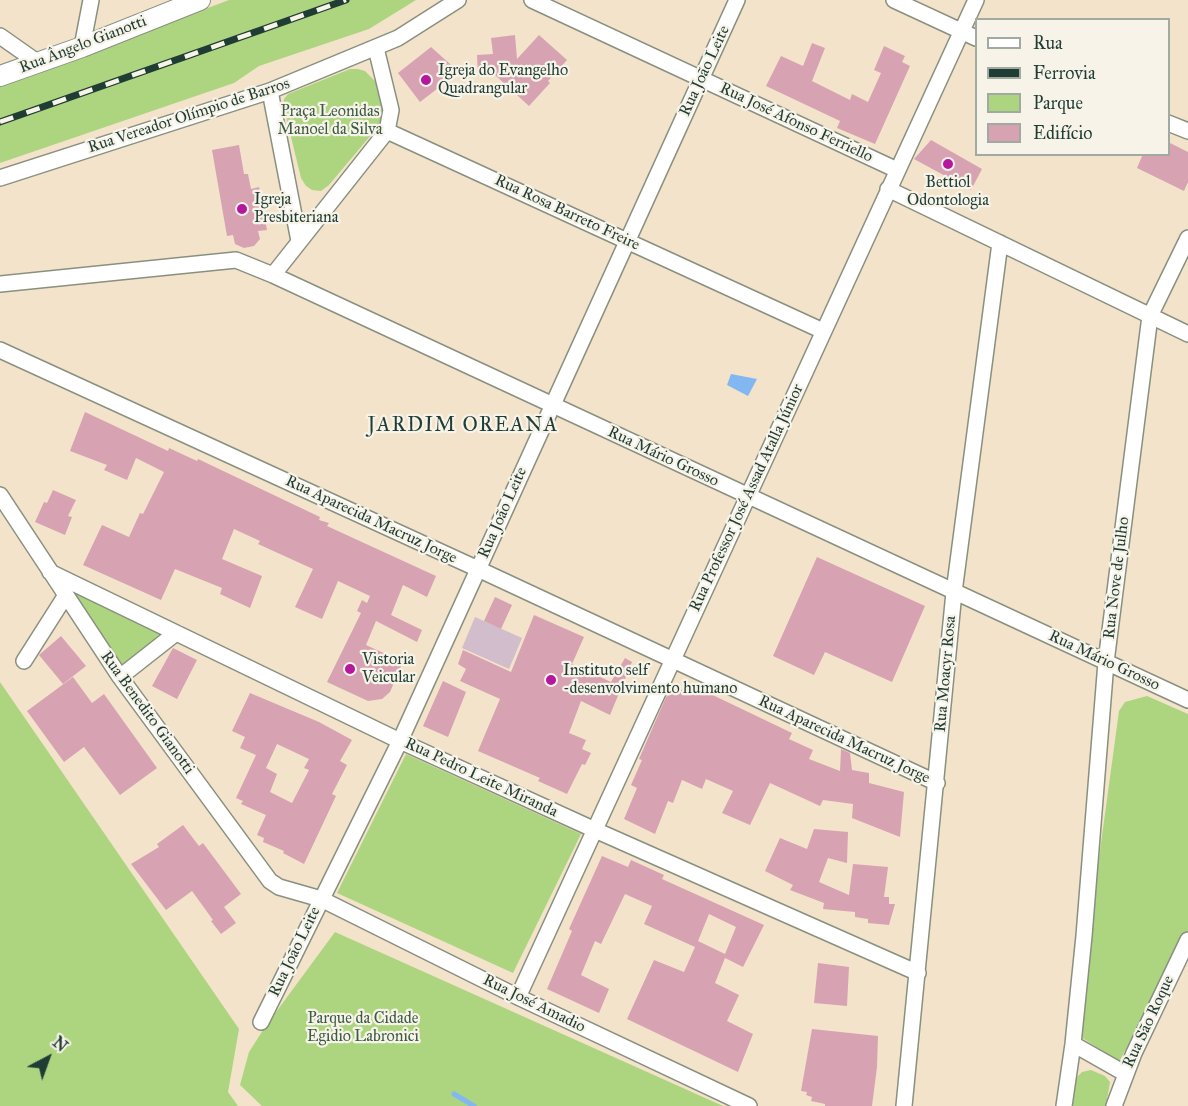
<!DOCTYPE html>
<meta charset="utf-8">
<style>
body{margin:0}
#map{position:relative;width:1188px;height:1106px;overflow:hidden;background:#f3e3ca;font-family:"IM FELL Great Primer",serif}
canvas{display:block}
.legend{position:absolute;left:975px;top:18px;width:195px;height:138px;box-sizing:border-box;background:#f7f3e8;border:2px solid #a1aaa0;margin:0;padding:8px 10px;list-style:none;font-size:18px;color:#1f3d34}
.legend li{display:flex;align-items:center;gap:12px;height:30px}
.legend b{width:30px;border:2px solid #a1aaa0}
.north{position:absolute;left:18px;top:1028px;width:60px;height:60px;-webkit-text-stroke:4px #f7f3e8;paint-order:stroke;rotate:41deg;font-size:16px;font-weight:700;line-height:24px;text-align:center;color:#1f3d34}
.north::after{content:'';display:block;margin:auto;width:21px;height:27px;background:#1f3d34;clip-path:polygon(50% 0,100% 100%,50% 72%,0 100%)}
</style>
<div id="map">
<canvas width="1188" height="1106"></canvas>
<ul class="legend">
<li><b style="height:8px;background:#fff"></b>Rua</li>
<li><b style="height:8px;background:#1f3d34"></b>Ferrovia</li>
<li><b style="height:16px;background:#add57f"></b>Parque</li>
<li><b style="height:16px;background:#d7a3b2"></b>Edifício</li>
</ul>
<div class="north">N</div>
</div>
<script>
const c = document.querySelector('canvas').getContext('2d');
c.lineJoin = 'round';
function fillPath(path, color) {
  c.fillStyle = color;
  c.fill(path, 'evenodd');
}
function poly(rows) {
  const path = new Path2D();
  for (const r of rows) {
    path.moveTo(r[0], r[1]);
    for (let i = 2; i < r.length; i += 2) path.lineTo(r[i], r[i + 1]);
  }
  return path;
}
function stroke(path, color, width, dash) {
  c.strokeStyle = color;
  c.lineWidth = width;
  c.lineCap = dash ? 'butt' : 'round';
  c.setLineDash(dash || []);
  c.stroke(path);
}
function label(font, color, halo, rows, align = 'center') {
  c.font = font + ' "IM FELL Great Primer",serif';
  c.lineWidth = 4.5;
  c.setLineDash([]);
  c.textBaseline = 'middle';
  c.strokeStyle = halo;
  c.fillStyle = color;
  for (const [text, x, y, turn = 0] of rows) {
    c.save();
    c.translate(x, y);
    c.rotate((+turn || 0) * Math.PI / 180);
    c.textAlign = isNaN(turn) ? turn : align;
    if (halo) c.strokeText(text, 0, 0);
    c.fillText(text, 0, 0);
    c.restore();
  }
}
fillPath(poly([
 [475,617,522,638,509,669,462,648]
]), '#d1bdcb');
fillPath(poly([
 [229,0,416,0,369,29,259,66,234,83,0,163,0,86],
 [350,69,358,69,365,71,377,83,382,109,381,120,376,129,329,185,321,191,312,190,306,186,301,178,283,104,284,99,288,94],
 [70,588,164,634,122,667],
 [0,682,239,1029,228,1092,238,1106,0,1106],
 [1147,696,1188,714,1188,931,1119,1062,1081,1037,1088,939,1119,711,1125,702],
 [406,754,581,834,513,973,337,893],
 [335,932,723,1106,262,1106,240,1085,249,1052,265,1027],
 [1091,1070,1105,1076,1110,1082,1106,1106,1072,1106,1076,1078,1082,1072]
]), '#add57f');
fillPath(poly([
 [731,374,757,379,748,396,727,385]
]), '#82b7f1');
stroke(poly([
 [454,1094,474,1106]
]), '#82b7f1', 5);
fillPath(poly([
 [515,35,517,59,539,35,567,60,548,81,550,83,529,106,495,75,478,76,477,55,493,54,491,38],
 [812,43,825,48,812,81,850,100,852,94,868,102,881,73,874,70,884,46,905,56,902,62,910,66,875,144,837,128,840,121,766,86,781,56,803,66],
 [431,47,459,72,420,102,398,73],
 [931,140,982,169,971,190,914,159],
 [1168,142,1188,152,1188,182,1184,191,1137,168,1143,154,1168,154],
 [239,145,244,174,248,174,251,189,259,187,267,230,258,231,260,239,254,246,244,248,235,244,233,235,227,236,212,150],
 [85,412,168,451,169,448,197,461,198,459,320,517,319,520,329,523,327,526,436,576,427,597,403,585,391,615,422,630,417,642,376,621,366,645,403,662,390,692,382,699,368,701,327,682,361,613,357,611,362,600,367,603,370,596,338,581,322,619,295,607,313,569,258,544,260,541,234,529,222,559,262,576,250,608,220,594,222,588,175,569,161,600,83,565,102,525,129,537,140,513,143,514,164,472,136,458,127,480,104,470,107,465,70,451],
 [53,490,76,500,68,516,72,517,65,535,35,522,44,502,47,503],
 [817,557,925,606,892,682,825,652,814,675,773,656],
 [495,597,512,605,501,629,484,621],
 [534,615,584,637,572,664,611,682,625,658,632,662,610,715,581,701,569,733,586,740,582,749,591,753,585,765,582,764,567,794,538,781,540,778,478,751,500,699,460,681,466,669,458,664,463,650,511,672],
 [61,636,86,666,63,684,39,655],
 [173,648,197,660,177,699,152,686],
 [73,677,92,703,104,694,157,768,120,795,84,747,64,762,27,711],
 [443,681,466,692,448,737,423,726],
 [687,688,698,688,792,733,789,739,813,750,809,759,840,771,841,749,850,753,852,770,869,773,869,783,904,792,900,837,852,818,853,804,823,800,820,806,770,783,750,825,722,813,733,791,706,779,702,789,682,780,673,803,668,801,655,834,624,819,637,788,631,785,642,760,639,759,666,697,677,690],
 [250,693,319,722,352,740,340,761,347,765,332,794,336,796,304,864,283,853,284,851,263,842,264,838,257,835,266,815,241,804,243,801,236,798,256,755,240,748,245,737,232,731],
 [277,744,309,759,304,768,309,770,292,803,270,792,277,774,266,768],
 [183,825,199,846,203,843,241,894,224,907,236,923,221,934,211,921,213,920,192,891,166,910,131,864,159,847,157,844],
 [814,829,848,832,847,863,828,858,819,882,849,895,853,864,888,867,884,897,889,897,889,904,895,904,889,925,868,923,868,919,855,917,855,912,823,909,824,903,790,890,793,885,765,871,780,838,807,849],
 [602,856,628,867,631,860,664,875,662,879,764,925,743,967,725,958,715,983,739,995,727,1021,753,1034,738,1072,627,1019,654,960,684,972,695,947,644,924,652,906,625,894,601,944,595,941,581,975,609,989,599,1013,547,989,572,931,569,929],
 [709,914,736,927,725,954,698,941],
 [818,963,849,967,847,1006,814,1003],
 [812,1029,878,1036,877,1067,872,1106,825,1106,825,1104,811,1101,812,1097,806,1095,807,1092,801,1091]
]), '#d7a3b2');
const minor = poly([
 [532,0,897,170],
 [894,0,976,38],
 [0,36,37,62],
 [82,47,91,0],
 [270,91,299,241],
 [1168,123,1188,131],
 [387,131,823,331],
 [0,178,270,91,398,38,458,0],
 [888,189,1188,334],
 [273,275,387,131,391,110,376,48],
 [0,284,236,260,273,275,1188,700],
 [0,350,478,569,937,783],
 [0,495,120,677,270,881,279,887,321,899,518,997,749,1106],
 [50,572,400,741,595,830,918,973],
 [24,661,66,595],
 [120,677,176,633],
 [518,997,976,0],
 [261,1022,400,741,737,0],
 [1073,1044,1126,1074],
 [904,1106,954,592,1000,243],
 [1064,1106,1073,1044,1084,936,1106,662,1150,316,1188,238],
 [1114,1106,1134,1053,1188,940]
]);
const tertiary = poly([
 [0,76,82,47,200,0]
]);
stroke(minor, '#89907f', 18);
stroke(tertiary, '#89907f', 22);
stroke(minor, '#fff', 15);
stroke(tertiary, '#fff', 20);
const rail = poly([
 [0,122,346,0]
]);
stroke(rail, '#1f3d34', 7);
stroke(rail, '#f7f3e8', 4.5, [14]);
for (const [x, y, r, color] of [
 [426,80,6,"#b5179e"],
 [948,164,6,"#b5179e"],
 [242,209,6,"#b5179e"],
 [350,669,6,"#b5179e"],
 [551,680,6,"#b5179e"]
]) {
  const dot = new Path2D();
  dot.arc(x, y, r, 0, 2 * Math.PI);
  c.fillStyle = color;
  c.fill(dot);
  stroke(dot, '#f7f3e8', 2);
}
label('16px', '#1f3d34', '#f7f3e8', [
 ["Rua Ângelo Gianotti",83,45,-21],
 ["Rua João Leite",705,71,-65],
 ["Rua Vereador Olímpio de Barros",189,116,-18],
 ["Rua José Afonso Ferriello",796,123,25],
 ["Rua Rosa Barreto Freire",567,213,25],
 ["Rua Mário Grosso",663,457,25],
 ["Rua Professor José Assad Atalla Júnior",747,498,-65],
 ["Rua João Leite",503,513,-66],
 ["Rua Aparecida Macruz Jorge",371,520,25],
 ["Rua Nove de Julho",1117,578,-83],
 ["Rua Mário Grosso",1104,661,25],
 ["Rua Moacyr Rosa",946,674,-85],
 ["Rua Benedito Gianotti",147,713,54],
 ["Rua Aparecida Macruz Jorge",844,740,25],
 ["Rua Pedro Leite Miranda",481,778,25],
 ["Rua João Leite",295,952,-64],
 ["Rua José Amadio",534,1004,26],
 ["Rua São Roque",1149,1022,-65]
]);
label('16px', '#1f3d34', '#f7f3e8', [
 ["Igreja do Evangelho",438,71],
 ["Quadrangular",438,89],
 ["Bettiol",948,183,"center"],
 ["Odontologia",948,201,"center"],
 ["Igreja",254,200],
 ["Presbiteriana",254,218],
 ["Vistoria",362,660],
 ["Veicular",362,678],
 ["Instituto self",563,671],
 ["-desenvolvimento humano",563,689]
], 'left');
label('16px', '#3b5b43', '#f7f3e8', [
 ["Praça Leonidas",330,112],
 ["Manoel da Silva",330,130],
 ["Parque da Cidade",363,1019],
 ["Egidio Labronici",363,1037]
]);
c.letterSpacing = '1.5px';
label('20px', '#1f3d34', '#f7f3e8', [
 ["JARDIM OREANA",463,426]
]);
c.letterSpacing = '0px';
</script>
